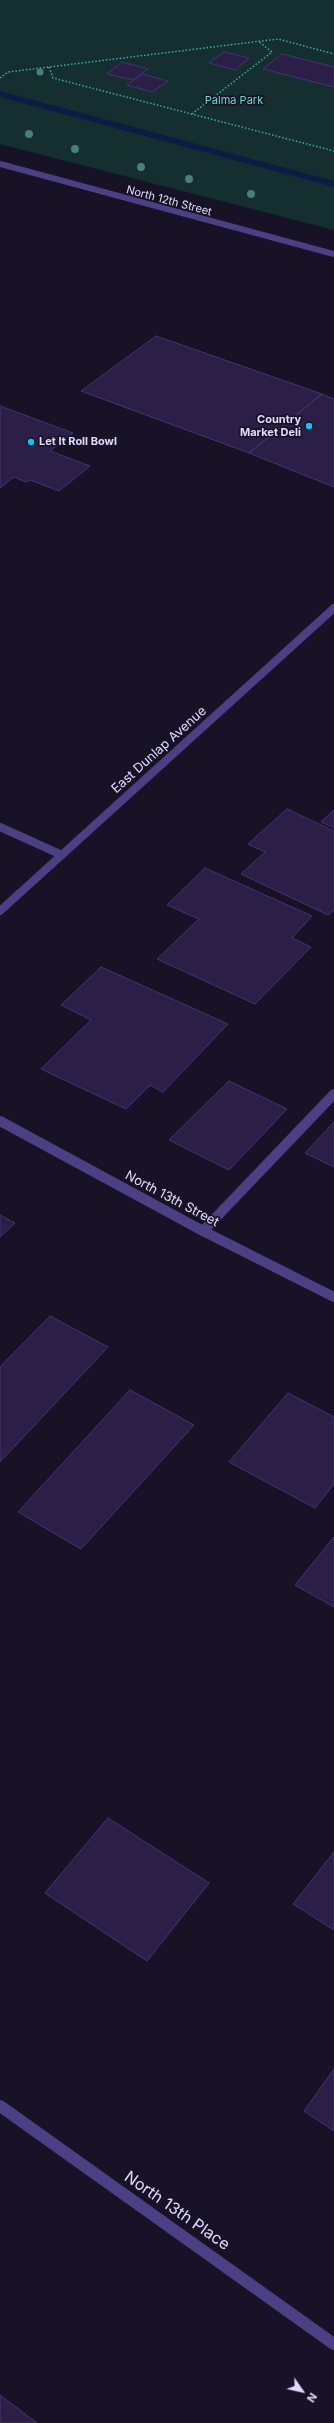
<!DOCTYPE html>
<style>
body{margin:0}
#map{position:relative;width:334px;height:2423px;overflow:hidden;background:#181227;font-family:Inter,sans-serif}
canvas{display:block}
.north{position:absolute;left:282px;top:2371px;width:40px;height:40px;-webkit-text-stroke:3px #181227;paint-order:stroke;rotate:124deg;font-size:11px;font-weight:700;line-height:16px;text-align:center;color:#e2dafd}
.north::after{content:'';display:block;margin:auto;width:14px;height:18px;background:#e2dafd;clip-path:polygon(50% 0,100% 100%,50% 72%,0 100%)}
</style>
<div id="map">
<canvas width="334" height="2423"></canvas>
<div class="north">N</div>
</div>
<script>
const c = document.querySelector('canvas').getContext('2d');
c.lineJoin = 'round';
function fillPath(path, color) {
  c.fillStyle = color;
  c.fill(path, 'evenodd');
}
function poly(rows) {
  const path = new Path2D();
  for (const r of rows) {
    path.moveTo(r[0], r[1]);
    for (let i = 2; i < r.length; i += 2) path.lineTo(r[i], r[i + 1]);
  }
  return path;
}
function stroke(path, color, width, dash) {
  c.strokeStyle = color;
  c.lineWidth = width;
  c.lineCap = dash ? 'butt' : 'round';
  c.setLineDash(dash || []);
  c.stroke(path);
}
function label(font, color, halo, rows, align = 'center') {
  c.font = font + ' Inter,sans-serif';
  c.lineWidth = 3.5;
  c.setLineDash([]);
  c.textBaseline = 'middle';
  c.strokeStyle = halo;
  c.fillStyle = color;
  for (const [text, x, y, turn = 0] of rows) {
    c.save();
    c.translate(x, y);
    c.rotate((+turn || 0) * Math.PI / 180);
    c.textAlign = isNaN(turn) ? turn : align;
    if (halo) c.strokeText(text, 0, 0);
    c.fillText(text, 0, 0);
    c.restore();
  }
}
fillPath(poly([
 [0,0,334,0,334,230,0,144]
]), '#152f31');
fillPath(poly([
 [0,91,334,181,334,187,0,97,0,91]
]), '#0e1c44');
const building = poly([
 [224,52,249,58,235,70,209,63,224,52],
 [282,54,334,67,334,87,263,69,282,54],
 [122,62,148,69,133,80,107,74,122,62],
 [142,74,168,81,152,92,127,85,142,74],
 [156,336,322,394,249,453,81,391,156,336],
 [322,394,334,399,334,487,249,453,322,394],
 [0,406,73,433,50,451,90,466,59,491,30,480,26,482,14,477,0,488,0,406],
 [287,809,334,831,334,910,328,915,241,874,265,852,248,844,287,809],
 [334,810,334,828,321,822,334,810],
 [205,868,312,916,292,938,311,947,255,1004,157,959,199,919,167,905,205,868],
 [101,967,228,1024,163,1092,150,1085,126,1109,41,1069,91,1020,61,1005,101,967],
 [229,1081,287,1109,229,1170,169,1140,229,1081],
 [334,1122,334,1167,305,1153,334,1122],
 [0,1215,15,1223,0,1237,0,1215],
 [50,1316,108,1347,0,1462,0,1367,50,1316],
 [130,1390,194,1425,81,1549,18,1512,130,1390],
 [288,1393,334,1417,334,1484,315,1508,229,1462,288,1393],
 [334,1537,334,1607,295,1585,334,1537],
 [108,1818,209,1883,147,1961,45,1893,108,1818],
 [334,1852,334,1930,293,1904,334,1852],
 [334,2069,334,2131,304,2111,334,2069],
 [0,2395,37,2423,0,2423,0,2395]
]);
fillPath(building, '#2b1f47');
stroke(building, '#463371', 1);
stroke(poly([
 [49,67,53,78,334,151],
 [0,78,8,72,278,39,334,54],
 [192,114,272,52,258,41]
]), '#39adb2', 1.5, [1.5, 2]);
stroke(poly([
 [0,827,62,855]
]), '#4a4083', 8);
stroke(poly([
 [203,1231,334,1094]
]), '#4a4083', 10);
stroke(poly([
 [0,911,334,608]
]), '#4a4083', 8);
stroke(poly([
 [0,1121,203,1231,334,1297]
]), '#4a4083', 10);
stroke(poly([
 [0,2106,334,2344]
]), '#4a4083', 12);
stroke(poly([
 [0,164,334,254]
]), '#4a4083', 6);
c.fillStyle = '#457f80';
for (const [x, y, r] of [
 [40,72,3.5],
 [29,134,4],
 [75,149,4],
 [141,167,4],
 [189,179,4],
 [251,194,4]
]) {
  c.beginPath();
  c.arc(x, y, r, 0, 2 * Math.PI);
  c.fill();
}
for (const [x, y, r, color] of [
 [309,426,4,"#14c2ef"],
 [31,442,4,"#14c2ef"]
]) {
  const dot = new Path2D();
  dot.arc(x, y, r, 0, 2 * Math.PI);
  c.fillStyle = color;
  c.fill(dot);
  stroke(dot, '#181227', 1.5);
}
label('11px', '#6ad9c9', '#181227', [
 ["Palma Park",234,101]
]);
label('11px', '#e2dafd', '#181227', [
 ["North 12th Street",169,201,15]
]);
label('bold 11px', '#e2dafd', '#181227', [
 ["Country",301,420],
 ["Market Deli",301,433],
 ["Let It Roll Bowl",39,442,"left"]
], 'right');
label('13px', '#e2dafd', '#181227', [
 ["East Dunlap Avenue",159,750,-42],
 ["North 13th Street",172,1199,28]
]);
label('16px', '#e2dafd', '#181227', [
 ["North 13th Place",177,2211,35]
]);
</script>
